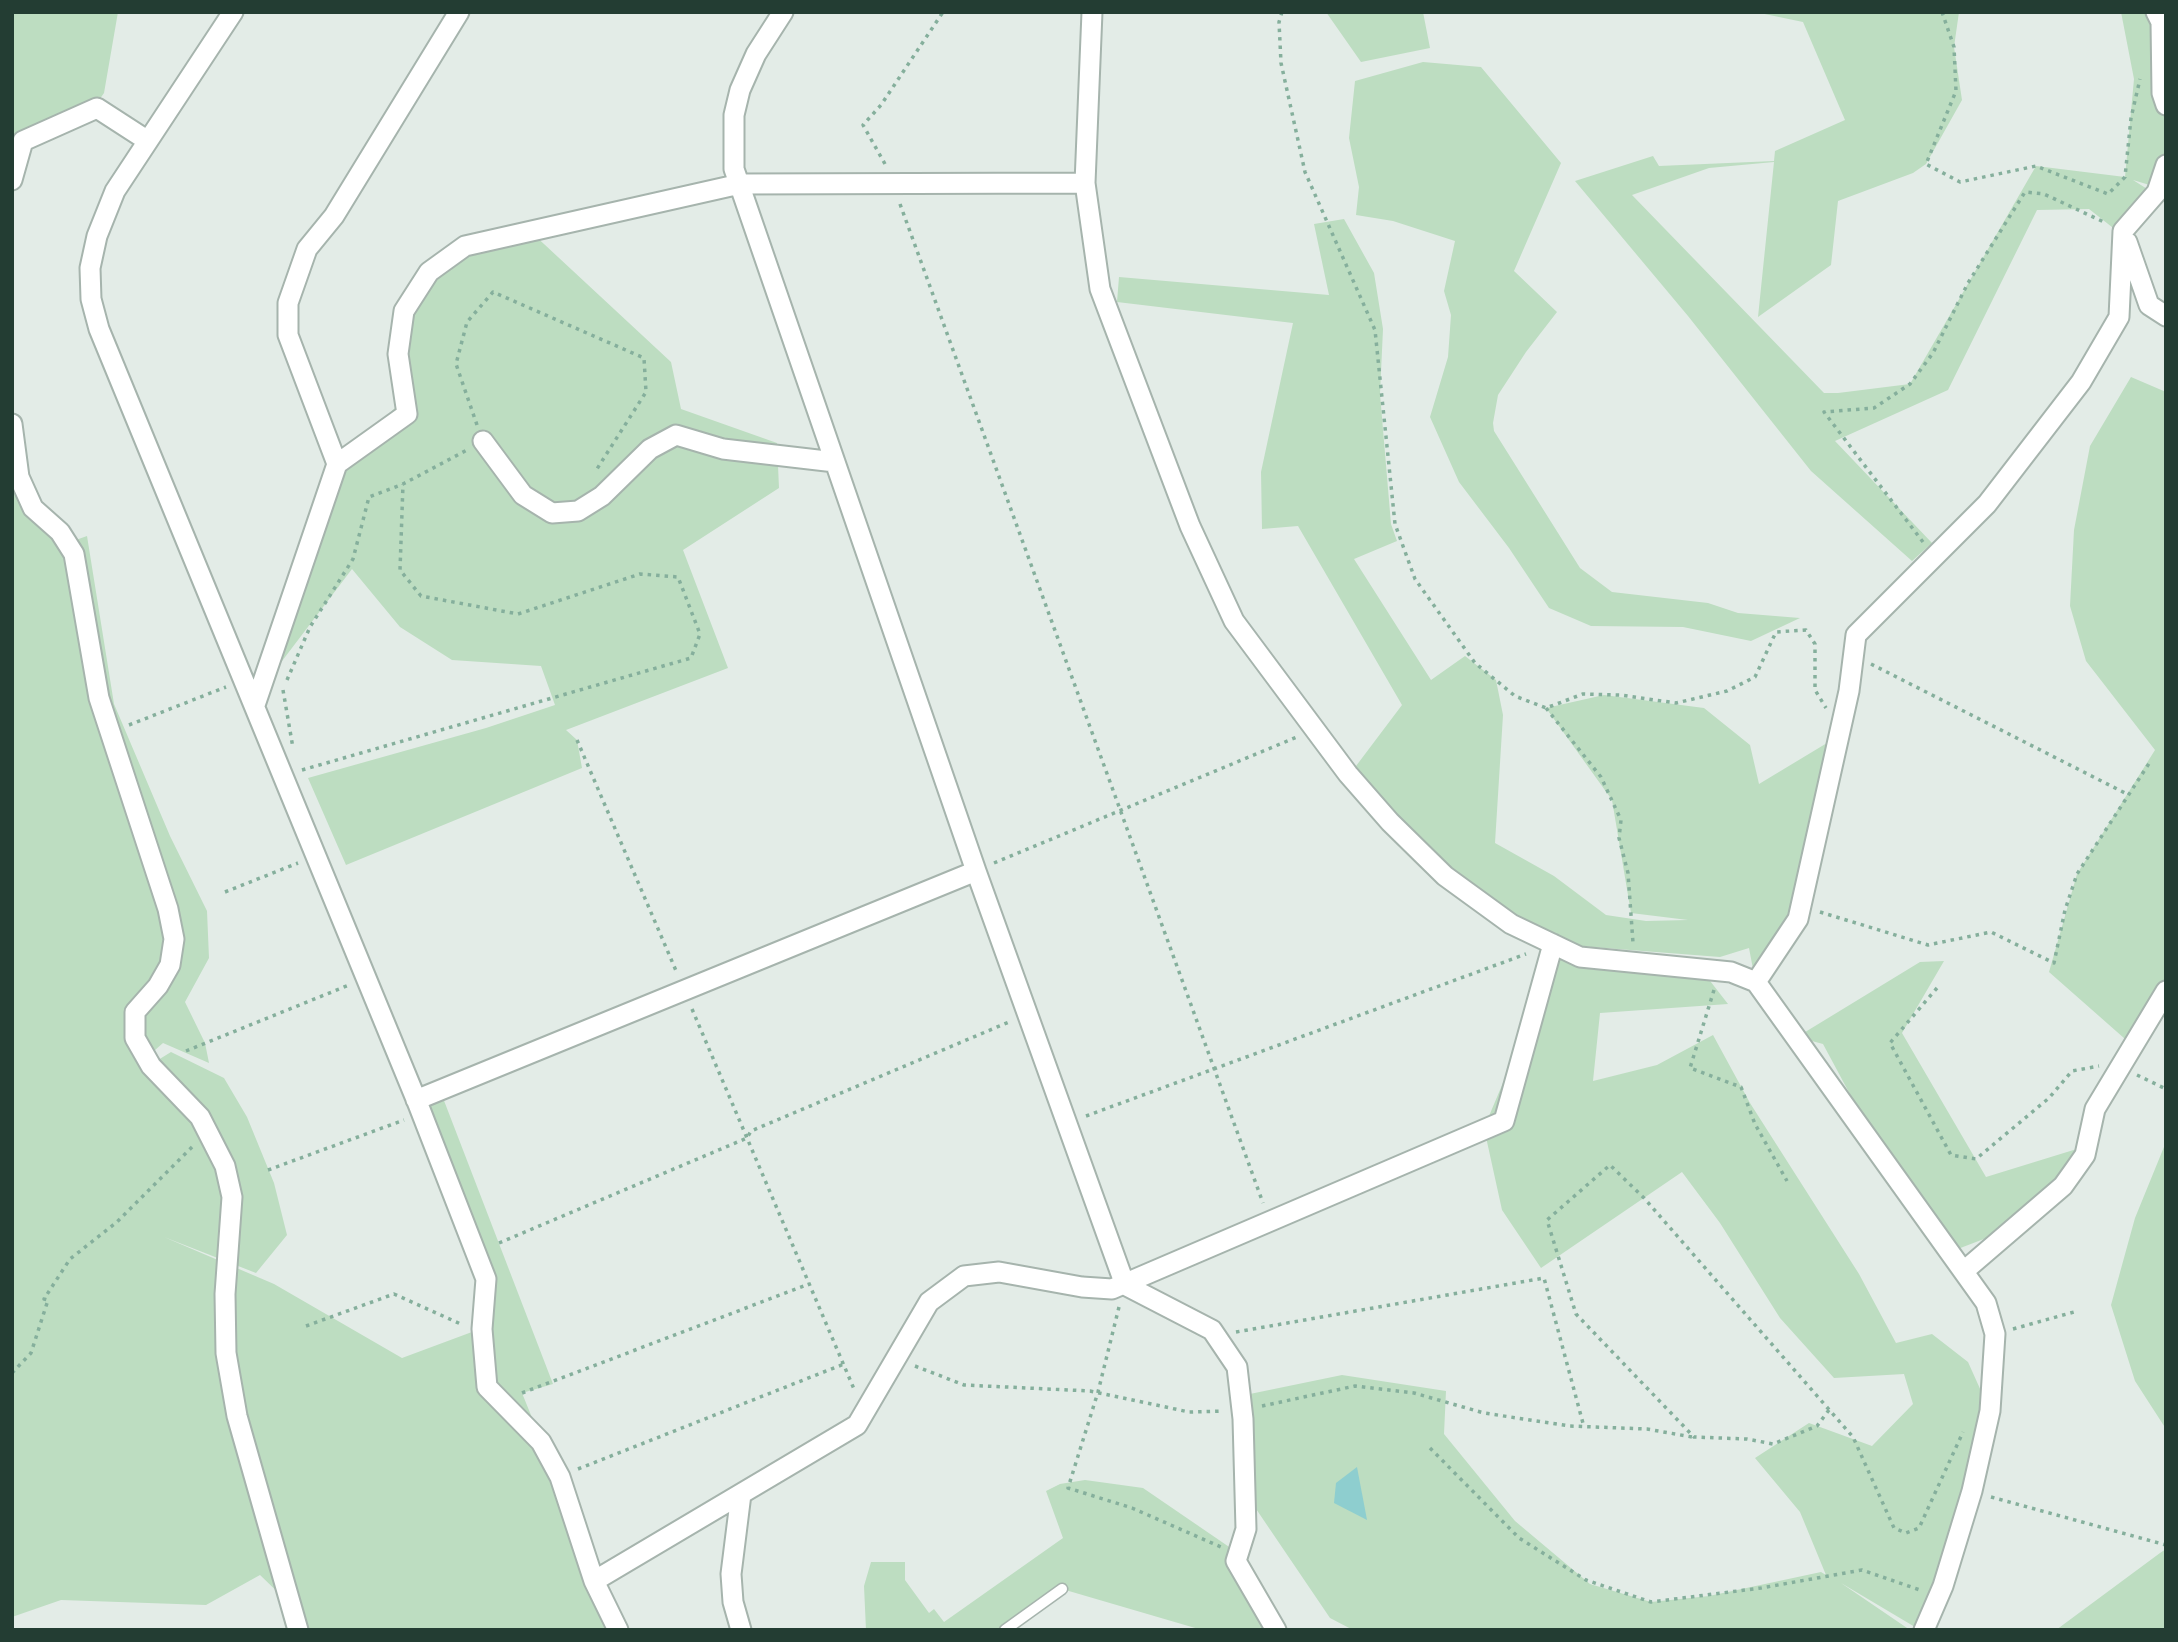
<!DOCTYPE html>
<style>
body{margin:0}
#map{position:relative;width:2178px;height:1642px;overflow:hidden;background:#e3ece7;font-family:"Noto Sans",sans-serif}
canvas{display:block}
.frame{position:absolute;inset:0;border:14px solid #233d33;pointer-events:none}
</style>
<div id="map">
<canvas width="2178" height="1642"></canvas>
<div class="frame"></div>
</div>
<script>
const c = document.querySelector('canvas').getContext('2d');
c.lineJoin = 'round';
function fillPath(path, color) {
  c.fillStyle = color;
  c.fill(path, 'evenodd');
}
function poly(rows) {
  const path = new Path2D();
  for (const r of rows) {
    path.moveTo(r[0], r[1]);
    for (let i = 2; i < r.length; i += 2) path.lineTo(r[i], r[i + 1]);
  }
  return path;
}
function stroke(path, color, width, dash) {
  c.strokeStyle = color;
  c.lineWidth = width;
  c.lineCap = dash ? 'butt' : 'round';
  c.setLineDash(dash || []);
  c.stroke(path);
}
fillPath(poly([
 [12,12,118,12,104,93,97,103,23,141,12,204],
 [1326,12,1423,12,1430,48,1361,62],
 [1755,12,1959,12,1954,47,1962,100,1926,164,1913,173,1838,201,1831,265,1758,317,1774,162,1709,168,1632,195,1824,393,1838,393,1910,384,2036,166,2125,177,2134,79,2121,12,2166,12,2166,190,2133,180,2152,192,2117,231,2089,209,2037,210,1948,390,1835,441,1932,543,1912,561,1811,471,1688,316,1575,181,1653,156,1659,166,1774,161,1775,151,1845,120,1803,22],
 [1423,62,1481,67,1561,163,1514,271,1557,312,1526,352,1498,395,1493,423,1494,431,1580,568,1612,592,1708,603,1738,613,1800,618,1751,641,1683,627,1591,626,1549,608,1509,548,1459,482,1430,417,1448,357,1451,315,1444,291,1455,241,1393,221,1356,215,1359,187,1349,138,1355,81],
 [1344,219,1374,273,1383,329,1380,394,1391,524,1397,541,1354,559,1431,680,1465,656,1496,680,1503,715,1495,843,1554,876,1606,915,1646,921,1688,920,1631,913,1612,800,1546,708,1604,695,1704,708,1750,745,1759,784,1827,743,1798,919,1753,969,1749,948,1720,957,1553,944,1453,881,1353,770,1402,705,1298,526,1262,529,1261,472,1293,323,1117,302,1119,277,1329,295,1314,224],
 [530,231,671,362,681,409,777,443,779,488,683,550,728,668,566,730,577,740,582,768,346,865,308,778,486,728,555,705,541,666,452,660,400,627,352,569,260,690,337,464,396,407,414,296,488,241],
 [2131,377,2166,392,2166,986,2133,1046,2049,972,2077,874,2155,750,2086,661,2070,606,2074,530,2090,446],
 [12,426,17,476,73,541,87,536,114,704,170,836,207,911,209,958,185,1002,205,1043,209,1063,163,1043,146,1058,150,1065,171,1052,224,1078,247,1117,274,1183,287,1235,256,1273,164,1237,274,1284,402,1358,480,1329,486,1279,418,1104,443,1098,553,1384,522,1393,618,1630,298,1630,291,1605,260,1575,206,1605,61,1600,12,1617],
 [1560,947,1707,977,1728,1004,1600,1013,1593,1081,1657,1065,1713,1035,1750,1103,1859,1274,1896,1343,1932,1334,1968,1362,1990,1411,1920,1630,1841,1583,1910,1630,1353,1630,1330,1618,1250,1500,1245,1395,1342,1375,1446,1391,1444,1434,1515,1521,1590,1584,1651,1602,1709,1596,1821,1572,1826,1575,1800,1512,1755,1458,1809,1423,1872,1446,1913,1404,1904,1374,1834,1378,1780,1318,1720,1223,1682,1172,1541,1268,1502,1210,1484,1128],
 [1944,961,1902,1033,1986,1177,2080,1148,2073,1172,2015,1227,1950,1252,1888,1165,1823,1044,1797,1037,1920,962],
 [2166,1142,2166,1429,2135,1381,2111,1305,2135,1218],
 [1085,1480,1143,1488,1238,1553,1279,1630,1202,1630,1062,1589,1009,1630,866,1630,864,1586,871,1562,905,1562,905,1580,929,1613,934,1609,944,1622,1063,1538,1046,1491,1060,1484],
 [2166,1549,2166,1630,2056,1630,2160,1553]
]), '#bdddc1');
fillPath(poly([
 [1357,1467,1367,1520,1334,1503,1336,1483]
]), '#8ececf');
const lane = poly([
 [1005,1630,1062,1589]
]);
const street = poly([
 [233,12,115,191,97,236,90,268,91,299,99,329,418,1104,486,1279,482,1329,487,1387,541,1442,560,1477,594,1581,618,1630],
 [783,12,756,54,740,90,734,115,734,169,976,871,1125,1285,1212,1330,1237,1367,1243,1419,1246,1529,1236,1561,1276,1630],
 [1092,12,1085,183,1100,289,1190,526,1234,621,1348,774,1390,822,1445,876,1511,924,1580,957,1731,972,1756,982,1986,1303,1995,1334,1990,1411,1972,1491,1943,1586,1924,1630],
 [2156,12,2161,22,2162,93,2166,105],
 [12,180,23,141,97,108,148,141],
 [2127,242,2149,305,2166,316],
 [12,424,19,477,33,508,60,532,74,554,99,698,168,909,174,939,170,965,158,986,135,1012,135,1038,151,1066,200,1117,225,1166,232,1197,225,1294,226,1353,237,1416,298,1630],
 [483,441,523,495,552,513,578,511,602,496,650,449,676,435,723,449,835,462],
 [337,464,288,335,288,303,307,249,334,216,459,12],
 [255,705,337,464,407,414,398,354,404,311,429,272,465,246,740,184,1085,183],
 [1756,982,1798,919,1849,691,1856,635,1987,504,2081,382,2119,317,2123,231,2157,192,2166,165],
 [416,1100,976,871],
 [1964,1271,2063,1186,2073,1172,2085,1155,2095,1109,2166,991],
 [741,1494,731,1574,733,1602,741,1630],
 [594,1581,857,1425,929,1302,964,1276,999,1272,1082,1287,1112,1289,1504,1121,1553,944]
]);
stroke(lane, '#a6b4ad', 13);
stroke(street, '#a6b4ad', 23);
stroke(poly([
 [1282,12,1279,22,1281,63,1305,172,1375,330,1395,524,1415,579,1475,663,1515,696,1546,708,1583,694,1620,695,1676,703,1727,691,1755,677,1776,632,1806,630,1815,644,1815,690,1826,708],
 [1942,12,1954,47,1956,91,1926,164,1960,182,2036,166,2108,194,2125,177,2131,118,2140,79],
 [885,164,863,125,881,105,943,12],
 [900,204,1263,1203],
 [477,425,456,364,467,322,493,292,644,358,646,392,595,472],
 [1923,542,1824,412,1874,408,1910,384,1933,353,1968,283,2025,192,2044,194,2106,223],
 [1871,664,2125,793],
 [287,680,310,627,353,559,369,497,403,484,467,450],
 [283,690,293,748],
 [1546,708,1601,777,1621,820,1619,838,1628,873,1633,943],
 [129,725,226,687],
 [577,740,677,973],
 [302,770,691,658,700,634,678,577,640,574,518,614,421,596,400,570,403,484],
 [994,863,1297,737],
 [225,892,298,863],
 [1820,912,1928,945,1991,932,2054,963,2065,910,2077,874,2150,762],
 [1937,988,1890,1043,1951,1155,1976,1159,2049,1098,2072,1071,2099,1066],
 [1714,990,1690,1068,1741,1087,1755,1124,1787,1181],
 [692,1009,854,1389],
 [186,1051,349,985],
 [2137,1075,2166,1089],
 [1086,1116,1526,954],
 [268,1170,404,1120],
 [499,1243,747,1138,751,1131,1009,1022],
 [1119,1307,1098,1392,1068,1488,1132,1508,1221,1547],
 [306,1326,394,1294,463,1325],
 [2013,1329,2074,1312],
 [1236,1332,1544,1278,1584,1427],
 [915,1366,964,1385,1090,1391,1189,1412,1223,1411],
 [12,1373,31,1353,48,1300,44,1299,70,1259,117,1222,194,1145],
 [522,1393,809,1284],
 [1262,1406,1355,1386,1414,1393,1484,1413,1570,1426,1647,1429,1692,1437],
 [1829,1410,1817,1426,1773,1444,1747,1439,1694,1437,1576,1314,1547,1220,1610,1165,1644,1198,1853,1437,1894,1528,1906,1533,1919,1528,1963,1432],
 [1430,1448,1519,1538,1586,1580,1651,1602,1761,1588,1862,1570,1920,1590],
 [578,1469,844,1364],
 [1991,1497,2166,1545]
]), '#85af9c', 3.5, [3.5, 5]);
stroke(lane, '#fff', 10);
stroke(street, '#fff', 19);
</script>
